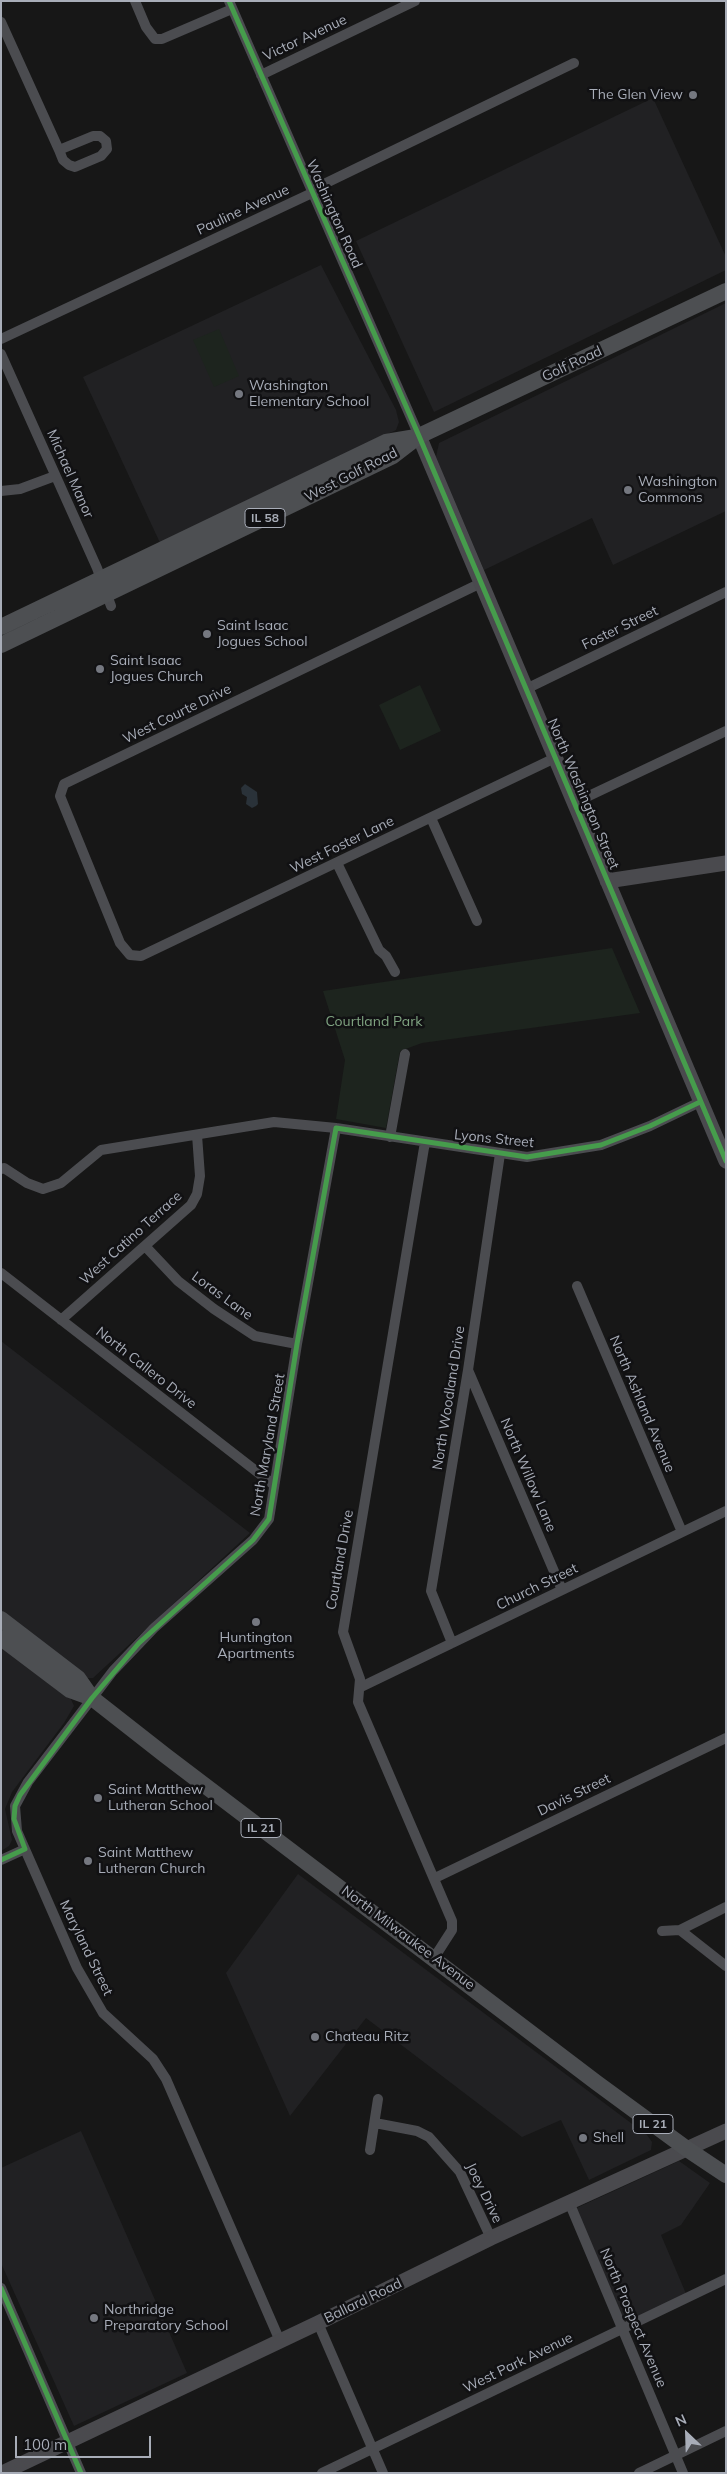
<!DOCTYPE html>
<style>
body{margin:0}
#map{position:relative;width:727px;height:2474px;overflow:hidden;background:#171717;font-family:Mulish,sans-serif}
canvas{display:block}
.frame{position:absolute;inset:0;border:2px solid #a8adb8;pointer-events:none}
.north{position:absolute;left:662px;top:2409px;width:50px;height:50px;-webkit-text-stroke:4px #111113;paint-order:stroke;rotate:336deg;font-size:14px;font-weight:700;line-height:20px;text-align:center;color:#a8adb8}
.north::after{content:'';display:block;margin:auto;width:18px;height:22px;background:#a8adb8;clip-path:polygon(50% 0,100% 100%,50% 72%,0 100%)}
.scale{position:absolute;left:15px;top:2436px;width:136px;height:22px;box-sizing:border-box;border:2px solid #a8adb8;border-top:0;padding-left:6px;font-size:15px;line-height:18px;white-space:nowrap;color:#a8adb8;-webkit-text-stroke:4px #111113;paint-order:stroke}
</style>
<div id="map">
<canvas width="727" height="2474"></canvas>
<div class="frame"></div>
<div class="north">N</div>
<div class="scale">100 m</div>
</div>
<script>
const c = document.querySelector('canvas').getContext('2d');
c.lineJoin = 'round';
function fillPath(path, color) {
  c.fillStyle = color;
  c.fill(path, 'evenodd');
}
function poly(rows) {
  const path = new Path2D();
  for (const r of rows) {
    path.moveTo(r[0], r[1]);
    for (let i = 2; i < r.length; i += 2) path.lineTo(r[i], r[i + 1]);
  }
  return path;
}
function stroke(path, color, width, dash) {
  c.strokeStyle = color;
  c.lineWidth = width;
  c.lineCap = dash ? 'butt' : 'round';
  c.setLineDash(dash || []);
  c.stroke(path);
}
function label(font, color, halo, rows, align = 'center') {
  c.font = font + ' Mulish,sans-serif';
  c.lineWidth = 5;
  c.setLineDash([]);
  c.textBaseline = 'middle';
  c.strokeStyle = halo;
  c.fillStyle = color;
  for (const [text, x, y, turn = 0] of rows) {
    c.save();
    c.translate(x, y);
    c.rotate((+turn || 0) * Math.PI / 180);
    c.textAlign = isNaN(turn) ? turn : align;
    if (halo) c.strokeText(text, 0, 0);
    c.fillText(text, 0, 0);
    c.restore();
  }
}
fillPath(poly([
 [653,98,726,257,726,270,434,412,356,241],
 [321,265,396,410,399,422,396,430,161,545,83,377],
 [726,303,726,511,613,565,592,518,484,570,436,457,439,443],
 [1,1341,250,1533,93,1678,86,1678,1,1613],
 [1,1644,70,1697,74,1706,64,1723,12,1792,5,1809,12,1840,9,1846,1,1851],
 [298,1874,647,2135,652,2142,651,2150,589,2180,561,2120,522,2137,366,2018,290,2116,226,1973],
 [81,2131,187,2373,74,2426,1,2263,1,2168],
 [679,2161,710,2183,681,2225,661,2235,687,2296,620,2327,570,2211]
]), '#212123');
fillPath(poly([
 [219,329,239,376,214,387,193,340],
 [420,685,441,731,400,750,379,705],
 [612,948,640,1013,422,1043,400,1051,386,1128,336,1119,345,1060,323,991]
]), '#1d241e');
fillPath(poly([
 [245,784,257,792,258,804,256,806,252,808,246,804,247,797,242,794,241,788]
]), '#2a3239');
stroke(poly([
 [135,1,146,27,155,39,162,39,232,9],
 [229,1,419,436],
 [1,22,59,150,93,136,100,136,106,141,107,149,101,156,75,167,69,165,63,160,59,150],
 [261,75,415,1],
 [1,339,312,193,324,184,574,63],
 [1,354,97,568,111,606],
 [1,491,20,489,55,476],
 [481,583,64,784,60,796,120,943,130,955,141,956,555,758],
 [526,689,726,592],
 [574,803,726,731],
 [431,818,477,921],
 [337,863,379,950,386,956,395,972],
 [390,1137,405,1054],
 [425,1142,343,1632,360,1679,358,1702,452,1921,452,1930,434,1958],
 [1,1169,4,1168,27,1183,43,1189,61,1183,101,1150,274,1122,336,1128,527,1157,601,1145,650,1126,700,1102],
 [145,1246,178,1281,214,1309,255,1336,297,1344],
 [1,1273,274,1485],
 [577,1286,682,1532],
 [61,1320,191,1205,197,1194,200,1176,197,1135],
 [468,1370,562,1590],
 [452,1643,431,1591,468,1370,500,1154],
 [361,1687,726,1511],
 [1,1860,25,1849],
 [435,1878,726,1738],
 [680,1930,726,1966],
 [662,1931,680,1930,726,1907],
 [375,2123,417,2131,429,2137,460,2172,491,2238],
 [370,2150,378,2099],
 [569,2202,683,2473],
 [1,2288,81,2473],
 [318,2323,383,2473],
 [280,2341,166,2079,153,2059,103,2013,77,1968,17,1831,15,1806,28,1782,113,1671,154,1628,253,1540,269,1519,297,1344,336,1128],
 [322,2473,726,2279],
 [639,2473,726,2431]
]), '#4b4c50', 10);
stroke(poly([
 [419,436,726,1161],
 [607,881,726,863],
 [2,2473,318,2323,491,2238,726,2131]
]), '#4a4a4e', 15);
stroke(poly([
 [1,627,386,442,416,437],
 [1,645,393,456,419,436,726,291],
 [1,1619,78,1678,92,1698,166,1756,597,2083,687,2149,726,2175],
 [1,1638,70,1690,92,1698]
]), '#4d4f52', 16);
stroke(poly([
 [229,1,419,436,726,1161],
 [1,1860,25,1849,14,1819,15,1806,20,1795,92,1698,139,1643,253,1540,269,1519,297,1344,336,1128,527,1157,601,1145,650,1126,700,1102],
 [1,2288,81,2473]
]), '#469c4c', 5);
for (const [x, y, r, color] of [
 [693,95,5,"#757880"],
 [239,394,5,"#757880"],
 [628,490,5,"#757880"],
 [207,634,5,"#757880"],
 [100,669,5,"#757880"],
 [256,1622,5,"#757880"],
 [98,1798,5,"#757880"],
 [88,1861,5,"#757880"],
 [315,2037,5,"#757880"],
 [583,2138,5,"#757880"],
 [94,2318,5,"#757880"]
]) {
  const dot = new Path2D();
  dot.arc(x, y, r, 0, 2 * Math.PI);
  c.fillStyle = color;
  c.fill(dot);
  stroke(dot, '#111113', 2);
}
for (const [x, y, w] of [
 [265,518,40],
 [261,1828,40],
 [653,2124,40]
]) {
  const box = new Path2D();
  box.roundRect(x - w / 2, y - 9.5, w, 19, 4);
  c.fillStyle = '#111113';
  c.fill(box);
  stroke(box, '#a8adb8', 1);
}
label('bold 12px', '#a8adb8', null, [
 ["IL 58",265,518],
 ["IL 21",261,1828],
 ["IL 21",653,2124]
]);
label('14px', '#a8adb8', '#111113', [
 ["Victor Avenue",305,38,-25],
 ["Pauline Avenue",243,210,-25],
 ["Washington Road",334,214,66],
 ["Golf Road",572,364,-25],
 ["Michael Manor",70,474,66],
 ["West Golf Road",351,475,-27],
 ["Foster Street",620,628,-26],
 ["West Courte Drive",177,714,-26],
 ["North Washington Street",583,794,67],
 ["West Foster Lane",342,845,-26],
 ["Lyons Street",494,1139,6],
 ["West Catino Terrace",131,1238,-42],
 ["Loras Lane",222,1296,36],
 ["North Callero Drive",146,1368,38],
 ["North Woodland Drive",449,1398,-81],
 ["North Ashland Avenue",642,1404,67],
 ["North Maryland Street",268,1445,-80],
 ["North Willow Lane",528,1475,67],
 ["Courtland Drive",340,1560,-80],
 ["Church Street",537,1587,-26],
 ["Davis Street",574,1795,-26],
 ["North Milwaukee Avenue",408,1938,37],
 ["Maryland Street",86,1948,64],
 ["Joey Drive",484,2193,64],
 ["Ballard Road",363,2301,-26],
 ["North Prospect Avenue",633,2318,67],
 ["West Park Avenue",518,2363,-26]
]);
label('14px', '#a8adb8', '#111113', [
 ["The Glen View",683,95,"right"],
 ["Washington",249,386],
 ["Elementary School",249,402],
 ["Washington",638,482],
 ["Commons",638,498],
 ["Saint Isaac",217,626],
 ["Jogues School",217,642],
 ["Saint Isaac",110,661],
 ["Jogues Church",110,677],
 ["Huntington",256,1638,"center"],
 ["Apartments",256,1654,"center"],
 ["Saint Matthew",108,1790],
 ["Lutheran School",108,1806],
 ["Saint Matthew",98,1853],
 ["Lutheran Church",98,1869],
 ["Chateau Ritz",325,2037],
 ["Shell",593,2138],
 ["Northridge",104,2310],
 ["Preparatory School",104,2326]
], 'left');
label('14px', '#7fa381', '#111113', [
 ["Courtland Park",374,1022]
]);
</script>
